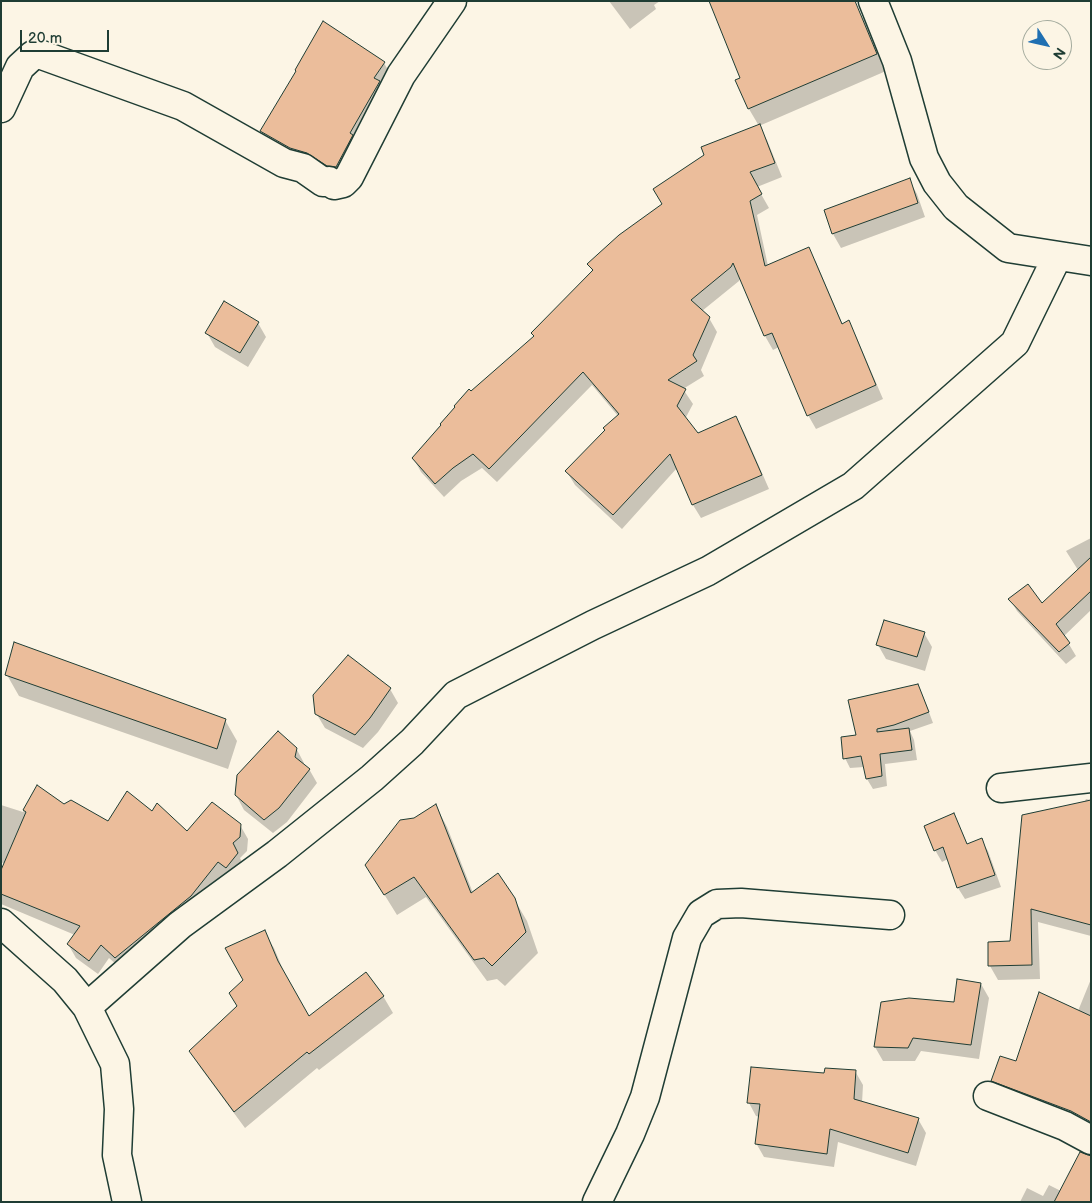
<!DOCTYPE html>
<style>
body{margin:0}
#map{position:relative;width:1092px;height:1203px;overflow:hidden;background:#fcf5e5;font-family:"Balsamiq Sans",sans-serif}
canvas{display:block}
.frame{position:absolute;inset:0;border:2px solid #1f3d34;pointer-events:none}
.north{position:absolute;left:1022px;top:20px;width:50px;height:50px;box-sizing:border-box;background:#fcf5e5;border:1px solid #a4ab9e;border-radius:50%;rotate:125deg;font-size:14px;font-weight:700;line-height:20px;text-align:center;color:#1f3d34}
.north::after{content:'';display:block;margin:auto;width:18px;height:22px;background:#1f6fb2;clip-path:polygon(50% 0,100% 100%,50% 72%,0 100%)}
.scale{position:absolute;left:20px;top:30px;width:89px;height:22px;box-sizing:border-box;border:2px solid #1f3d34;border-top:0;padding-left:6px;font-size:15px;line-height:18px;white-space:nowrap;color:#1f3d34;-webkit-text-stroke:4px #fcf5e5;paint-order:stroke}
</style>
<div id="map">
<canvas width="1092" height="1203"></canvas>
<div class="frame"></div>
<div class="north">N</div>
<div class="scale">20 m</div>
</div>
<script>
const c = document.querySelector('canvas').getContext('2d');
c.lineJoin = 'round';
function fillPath(path, color) {
  c.fillStyle = color;
  c.fill(path, 'evenodd');
}
function poly(rows) {
  const path = new Path2D();
  for (const r of rows) {
    path.moveTo(r[0], r[1]);
    for (let i = 2; i < r.length; i += 2) path.lineTo(r[i], r[i + 1]);
  }
  return path;
}
function stroke(path, color, width, dash) {
  c.strokeStyle = color;
  c.lineWidth = width;
  c.lineCap = dash ? 'butt' : 'round';
  c.setLineDash(dash || []);
  c.stroke(path);
}
fillPath(poly([
 [609,1,660,1,654,5,656,9,630,29],
 [857,8,867,25,886,71,759,126,767,140,782,177,757,187,769,208,757,215,768,266,808,249,816,262,843,325,848,322,856,336,883,399,816,429,808,415,779,347,773,350,765,336,741,277,739,281,702,311,709,318,717,332,701,370,704,376,683,389,693,404,685,419,697,434,736,418,744,432,769,489,701,518,693,505,677,468,622,529,575,485,567,472,618,416,592,385,497,482,482,468,461,481,444,497,421,472,413,458,469,391,471,392,534,337,533,333,593,272,589,264,759,126,749,109,737,81],
 [384,63,392,77,344,181,269,145,261,131],
 [909,180,917,194,925,217,841,248,833,234,825,210],
 [258,323,266,337,248,367,215,347,207,333],
 [1091,538,1091,610,1064,636,1076,656,1066,664,1017,611,1010,599,1041,605,1078,570,1066,551],
 [924,633,932,647,925,671,886,659,878,645],
 [7,675,225,720,237,741,228,769,19,696],
 [917,686,923,696,933,723,910,731,914,740,917,760,885,764,887,786,873,789,867,779,864,767,850,768,845,758,857,736],
 [390,689,398,703,378,732,363,748,325,728,316,713],
 [296,748,304,763,303,765,309,769,317,783,287,822,273,833,244,810,236,795],
 [38,787,64,805,109,822,153,812,187,832,240,825,248,839,247,851,240,858,245,868,124,971,109,958,98,974,76,958,68,944,75,935,1,904,1,873,5,864,1,862,1,805,23,812],
 [1086,799,1091,800,1091,936,1038,922,1040,979,998,980,990,966,989,944,1012,942],
 [436,806,447,827,473,893,514,899,527,921,538,953,505,986,497,979,487,981,426,897,397,915,366,865],
 [954,815,968,845,981,840,988,851,1001,887,965,899,958,888,948,859,942,862,935,850],
 [264,932,274,948,287,979,309,1018,383,996,393,1013,319,1070,317,1068,245,1128,200,1067,190,1051,238,1007],
 [1091,979,1091,1129,999,1092,993,1081,1078,1011],
 [981,984,989,998,979,1059,921,1051,915,1061,883,1061,875,1047,882,1003,955,1003],
 [855,1071,863,1085,862,1103,918,1119,926,1133,916,1166,838,1142,834,1167,764,1157,756,1143,760,1117,756,1116,749,1103,825,1075],
 [1049,1185,1061,1191,1091,1202,1020,1202,1027,1188,1043,1196]
]), '#0003');
const building = poly([
 [709,1,855,1,877,54,748,109,735,80,740,78,709,1],
 [323,21,385,62,374,78,380,81,350,133,353,135,336,167,327,166,307,153,290,148,260,131,296,71,295,70,323,21],
 [760,124,775,163,750,172,762,194,750,201,765,266,809,247,842,324,849,320,876,385,807,416,772,333,764,336,733,263,731,267,691,300,710,317,693,355,697,361,668,380,686,389,677,406,698,433,736,416,762,475,692,505,670,454,613,515,565,471,605,430,603,428,619,414,583,372,489,469,473,454,453,468,435,484,412,458,441,425,440,424,455,407,454,406,469,389,471,391,534,336,531,333,593,270,587,264,619,235,662,204,653,189,704,155,701,147,760,124],
 [910,178,918,203,832,234,824,210,910,178],
 [224,301,259,322,240,353,205,333,224,301],
 [1091,557,1091,591,1056,624,1070,643,1059,652,1008,599,1028,584,1042,603,1091,557],
 [884,620,925,632,917,657,876,645,884,620],
 [14,642,226,719,217,749,5,675,14,642],
 [348,655,391,688,370,718,355,735,315,714,313,695,348,655],
 [918,684,929,712,894,725,877,729,877,732,909,728,912,750,880,754,882,776,866,779,861,756,843,759,841,737,856,735,848,700,918,684],
 [278,731,297,748,295,757,310,769,279,808,264,820,235,795,237,775,278,731],
 [37,785,64,804,71,800,108,821,127,791,152,811,157,803,187,831,212,802,241,824,240,837,233,843,238,853,226,868,218,862,191,896,115,958,101,945,89,961,67,944,80,926,1,894,1,870,26,812,23,810,37,785],
 [1091,800,1091,925,1031,909,1032,965,988,966,988,942,1010,941,1022,815,1091,800],
 [436,804,471,893,498,873,515,898,526,932,492,966,484,958,474,960,414,877,384,895,365,865,400,820,414,818,436,804],
 [954,813,967,844,982,838,995,875,957,888,943,847,934,851,924,826,954,813],
 [265,930,278,961,309,1016,366,972,384,996,309,1054,307,1052,234,1112,189,1051,237,1006,229,993,243,980,225,948,265,930],
 [957,979,981,983,971,1045,913,1038,908,1048,874,1047,881,1002,909,998,954,1002,957,979],
 [1039,992,1091,1016,1091,1122,1071,1111,991,1081,1000,1056,1016,1061,1039,992],
 [751,1067,824,1073,825,1068,856,1070,854,1099,919,1118,908,1153,830,1129,827,1154,755,1144,760,1104,747,1103,751,1067],
 [1080,1152,1091,1156,1091,1202,1054,1202,1080,1152]
]);
fillPath(building, '#ebbd9b');
stroke(building, '#1f3d34', 1);
const street = poly([
 [873,1,897,61,924,158,937,183,956,207,1008,248,1091,261],
 [1,108,20,67,33,55,39,54,183,106,284,163,303,168,323,182,329,181,334,185,343,183,349,177,401,75,452,1],
 [1001,788,1091,778],
 [1,923,65,980,87,1007,115,1064,119,1109,117,1155,127,1202],
 [87,1007,180,925,277,854,372,778,412,742,456,695,593,625,708,571,853,486,1015,343,1057,257],
 [988,1096,1065,1126,1091,1140],
 [597,1202,630,1134,645,1097,687,938,701,914,717,904,741,903,890,915]
]);
stroke(street, '#1f3d34', 31);
stroke(street, '#fcf5e5', 28);
</script>
